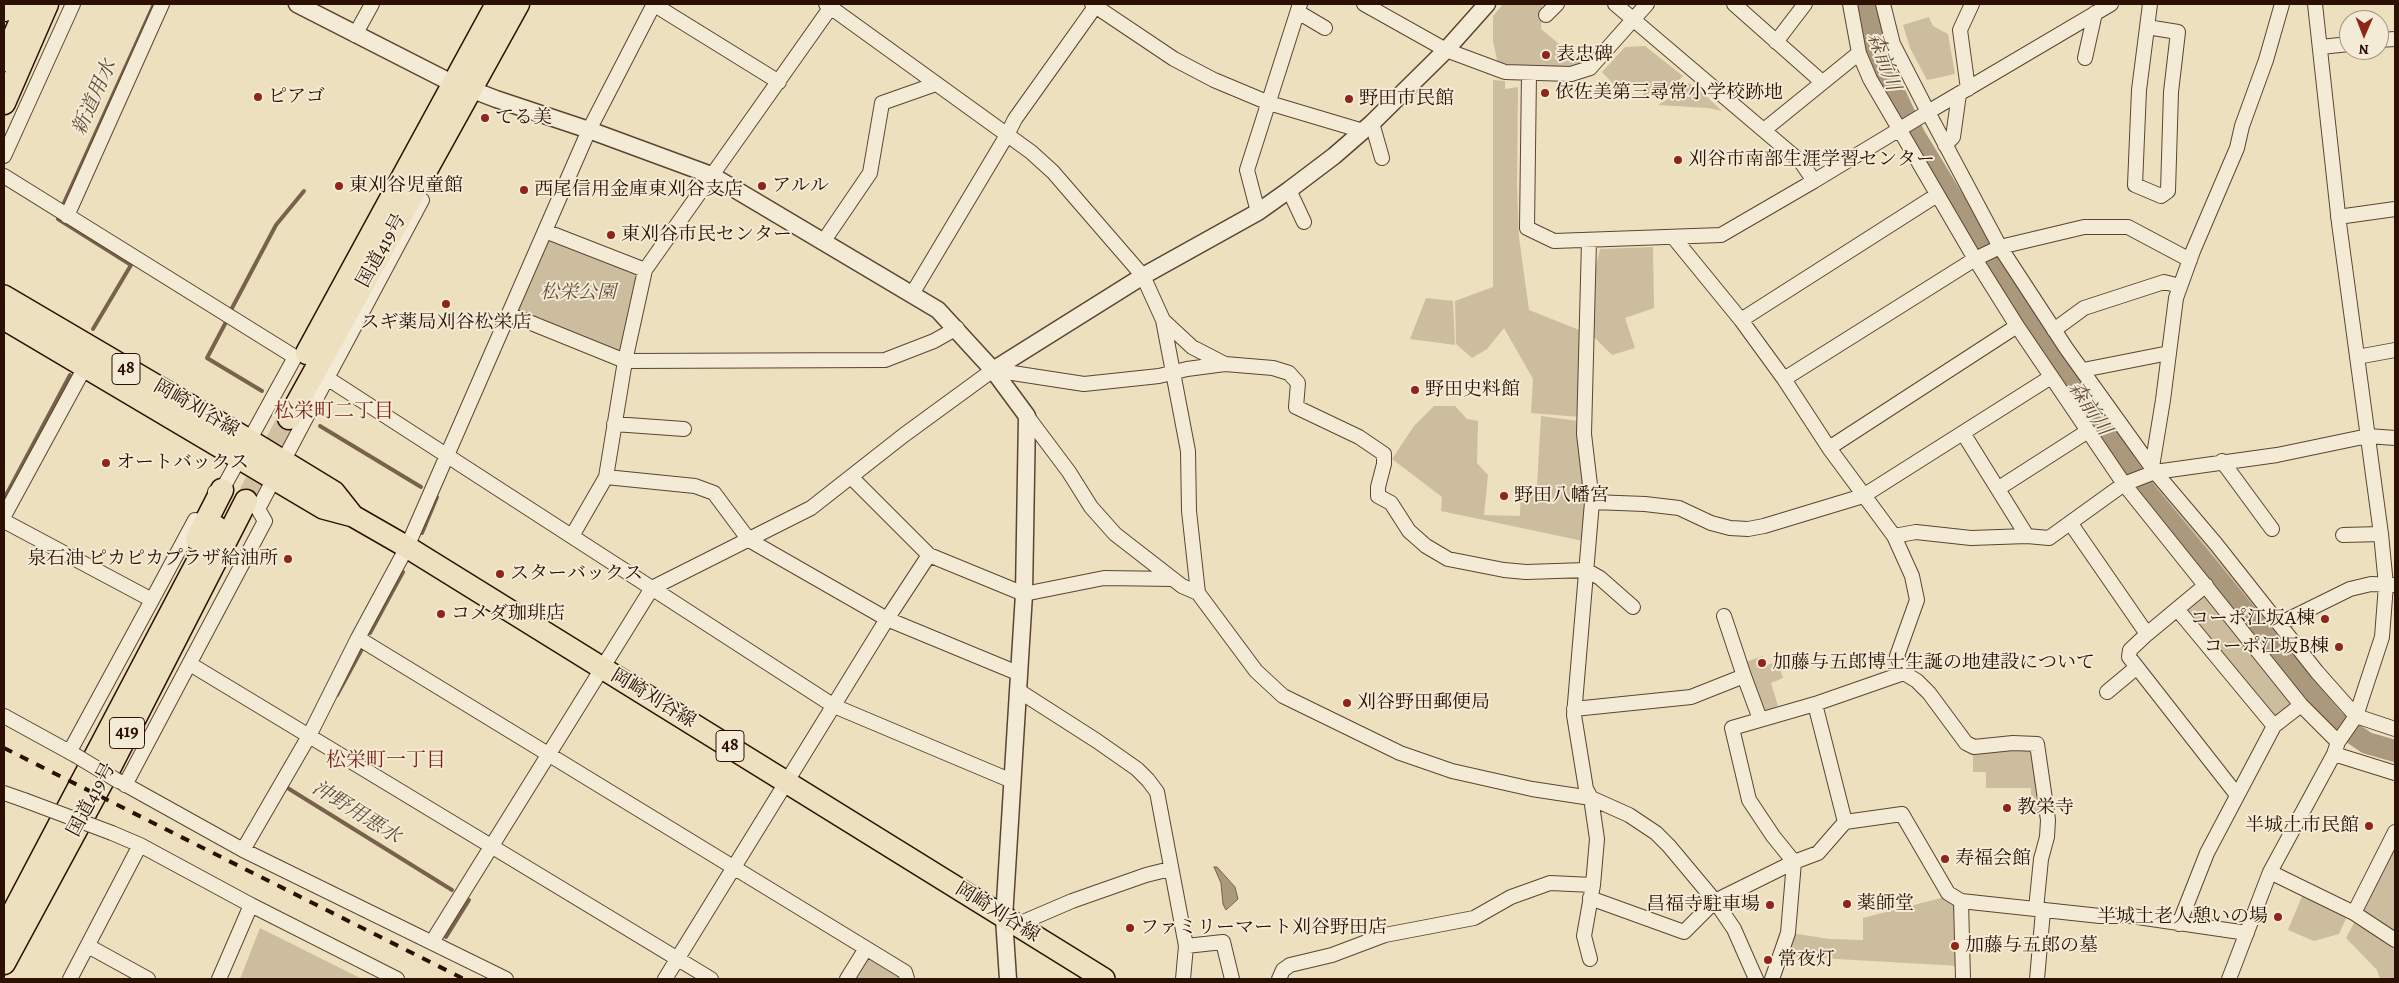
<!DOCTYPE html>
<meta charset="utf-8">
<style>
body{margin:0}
#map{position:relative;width:2399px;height:983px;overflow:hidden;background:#ede0be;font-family:Alegreya,serif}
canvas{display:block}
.frame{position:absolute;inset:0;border:5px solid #2c1002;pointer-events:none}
.north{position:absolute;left:2339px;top:10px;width:50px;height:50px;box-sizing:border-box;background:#f3ebd5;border:1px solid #a39381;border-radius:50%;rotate:181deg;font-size:14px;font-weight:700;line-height:20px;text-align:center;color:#2c1002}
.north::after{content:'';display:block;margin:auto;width:18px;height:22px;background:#8f2418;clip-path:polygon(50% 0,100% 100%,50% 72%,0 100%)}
</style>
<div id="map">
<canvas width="2399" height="983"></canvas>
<div class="frame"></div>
<div class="north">N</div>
</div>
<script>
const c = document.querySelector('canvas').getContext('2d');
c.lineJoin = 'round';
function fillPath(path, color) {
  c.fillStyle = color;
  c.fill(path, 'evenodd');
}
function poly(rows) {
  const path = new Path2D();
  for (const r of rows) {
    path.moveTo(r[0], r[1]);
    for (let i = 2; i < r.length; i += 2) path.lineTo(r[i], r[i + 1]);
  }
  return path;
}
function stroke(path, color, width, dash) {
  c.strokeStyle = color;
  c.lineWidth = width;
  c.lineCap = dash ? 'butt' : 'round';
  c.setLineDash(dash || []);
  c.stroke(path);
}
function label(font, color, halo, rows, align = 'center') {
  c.font = font + ' Alegreya,"Noto Serif JP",serif';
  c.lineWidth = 4;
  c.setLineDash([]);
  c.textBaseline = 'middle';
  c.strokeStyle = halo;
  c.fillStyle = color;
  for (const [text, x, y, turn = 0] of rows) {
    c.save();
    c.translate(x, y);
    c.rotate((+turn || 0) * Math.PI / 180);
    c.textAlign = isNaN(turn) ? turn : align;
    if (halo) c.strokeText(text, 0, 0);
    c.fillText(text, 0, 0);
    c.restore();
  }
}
fillPath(poly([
 [1503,4,1540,4,1542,6,1541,29,1582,63,1569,68,1498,64,1493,41,1493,16],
 [1929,17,1933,26,1948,34,1955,74,1927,80,1910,48,1903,25],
 [1645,46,1683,76,1671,88,1651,96,1643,96,1645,87,1623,81,1619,90,1602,72,1625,47],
 [1493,80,1505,81,1505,89,1518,87,1517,184,1519,237,1529,310,1582,331,1580,417,1531,413,1533,379,1504,328,1487,349,1472,358,1456,344,1455,301,1493,287],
 [1689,83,1706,96,1722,111,1708,108,1658,105,1675,95],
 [549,239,638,275,622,353,516,312],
 [1653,247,1654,308,1625,318,1635,348,1612,355,1592,335,1594,275,1600,249],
 [1426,298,1453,301,1455,345,1410,339],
 [1434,406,1455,406,1467,419,1478,421,1477,463,1488,475,1484,515,1520,516,1521,485,1537,487,1541,416,1578,421,1586,501,1583,541,1441,511,1442,497,1392,459,1414,426],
 [2152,479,2343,712,2338,720,2144,484],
 [2202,595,2207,596,2293,701,2293,707,2277,719,2185,613,2186,609],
 [1763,656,1767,665,1778,662,1783,678,1771,683,1778,706,1766,710,1761,707,1745,662],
 [2013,746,2034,749,2043,812,2031,813,2031,788,1986,788,1986,772,1973,772,1973,751],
 [2395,845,2395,932,2364,913,2363,908],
 [2303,894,2347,916,2339,934,2314,941,2288,930],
 [1945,897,1957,906,1959,966,1784,956,1792,933,1829,939,1863,940,1863,918],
 [2355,921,2395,950,2395,979,2380,979,2377,970,2346,938],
 [260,928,362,979,240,979],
 [870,959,901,978,901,979,851,979,863,960]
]), '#ccbd9e');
const water = poly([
 [1214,867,1217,867,1235,887,1238,899,1226,910,1223,904,1221,883,1214,867]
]);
fillPath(water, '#ab997e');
stroke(water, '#78624c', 1);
stroke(poly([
 [63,205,154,4],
 [58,219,131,265,93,329],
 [231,310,276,225,304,191],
 [226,322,207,358,262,391],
 [320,426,421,487],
 [4,499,70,375],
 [422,533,437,497],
 [370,633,403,572],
 [337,695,362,649],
 [287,785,286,787,452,890],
 [446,937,469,900]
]), '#78624c', 4);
stroke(poly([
 [1866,4,1874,49,1914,135,1993,265,2069,382,2144,490,2333,720,2367,743,2395,751]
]), '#ab997e', 22);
stroke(poly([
 [246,501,289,418]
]), '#d0c1a2', 22, [22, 11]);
const minor = poly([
 [653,4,779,82],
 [654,4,589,130,407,547,358,638,905,972,907,979],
 [826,4,1031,152,1053,172,1143,276,1163,320,1188,451,1189,511,1198,593],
 [1092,4,1174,59,1214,80,1269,103,1363,131],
 [1364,4,1446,50,1505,72,1571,74,1590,68,1647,4],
 [1615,4,1801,162,1814,181,1928,112,1893,44,1883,4],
 [1734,4,1822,82],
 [1850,4,1859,53,1870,79,1975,259,2017,326,2124,484,2301,705,2338,742],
 [2111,4,1928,112,2000,247,2066,348,2155,472,2216,544,2317,672,2356,716,2395,729],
 [1298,12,1325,28],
 [1546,15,1557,4],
 [2147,27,2178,32,2171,92,2168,191,2161,196,2135,185,2139,90,2150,4],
 [355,35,372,4],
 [2379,40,2395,39],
 [1776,42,1805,4],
 [2321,47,2349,44],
 [2085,58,2095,13],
 [1529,73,1527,228,1554,241,1721,235,1814,181],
 [1968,89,1960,30,1972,4],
 [1372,123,1382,158],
 [1764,130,1859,53],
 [1945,145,1953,137,1959,94],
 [4,156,73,4],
 [4,176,295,357,222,490,215,492],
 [1289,190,1304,222],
 [1258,212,1247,170,1300,4],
 [67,216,162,4],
 [2338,217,2395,209],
 [545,231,645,270],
 [1674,238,1741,320,1784,379,1829,448,1894,536,1912,576,1917,600,1897,656,1904,673,1917,681,1929,693,1966,743,1974,747,2013,743,2037,744,2048,820,2047,837,2041,859,2036,909],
 [1589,241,1584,434,1592,502,1574,715,1586,789,1591,798,1597,839,1593,885,1584,936,1590,959],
 [823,242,870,173,882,103,936,84],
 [912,294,1007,135,1015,119,1097,4],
 [509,314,625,361,885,360,934,341,957,328],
 [1163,320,1192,347,1225,364],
 [1741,320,1937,195],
 [2054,330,2084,308,2164,282,2180,286],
 [2357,357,2395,350],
 [2083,370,2169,353],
 [327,378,422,200],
 [1784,379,1975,259,2000,247,2084,227,2128,227,2190,260],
 [1027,416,1069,472,1091,507,1115,534,1182,586,1198,593,1256,671,1283,696,1400,753,1452,771,1532,789,1591,798,1629,815,1656,833,1669,846,1715,901,1734,929,1756,979],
 [614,424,684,429],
 [1963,433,2027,536],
 [1829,448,2017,326],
 [2222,461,2272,529],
 [2152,467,2163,400,2176,298,2193,251,2237,148,2242,126,2266,60,2282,4],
 [606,477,695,486,714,493,749,540,887,619,1020,674],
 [1999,488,2088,431],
 [1592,502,1645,504,1679,508,1711,523,1730,528,1748,529,1764,526,1863,496,2051,377],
 [4,516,85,367],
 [4,521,152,600,195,520],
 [2071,524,2147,634],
 [2343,535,2381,534],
 [572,536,606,477,625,361,645,270,833,4],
 [1894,536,1916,532,1971,538,2027,536,2049,538,2124,484,2155,472,2277,455,2368,436,2395,438],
 [929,555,1024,594,1104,578,1173,579],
 [2206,585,2147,634,2130,650,2129,657,2237,795],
 [2177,609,2274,726],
 [2279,624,2350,589,2371,584,2395,585],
 [190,664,711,979],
 [1744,676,1760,719],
 [1019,691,1097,741,1137,769,1148,780,1157,792,1186,946,1183,979],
 [2107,692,2137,667],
 [1574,709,1691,697,1744,676,1724,616],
 [4,716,75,755],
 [70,751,152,600],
 [2334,754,2395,773],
 [119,781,243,850,506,979],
 [125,785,265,521,258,509,327,378,834,706,1012,781],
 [4,793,24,800],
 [1845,822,1815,704,1904,673],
 [112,833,140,845,251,905],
 [243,850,309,736,358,638],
 [2270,872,2354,913,2395,940],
 [1590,898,1684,932,1715,901,1794,862,1818,853,1845,822,1902,814,1948,893,1961,901,2100,916,2131,916,2247,933],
 [1961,901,1963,979],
 [2354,913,2395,832],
 [2179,924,2207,853,2274,726,2301,705],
 [1016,925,1072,901,1146,875,1170,869],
 [432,942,652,588,811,508,904,435,993,370,1084,384,1159,376,1187,369,1225,364,1273,368,1289,373,1298,383,1296,407,1359,437,1384,454,1384,464,1378,487,1378,496,1391,503,1409,531,1426,546,1448,559,1504,570,1526,572,1586,570,1600,578,1633,607],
 [88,946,148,979],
 [1186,946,1223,942,1232,979],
 [70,979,140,845],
 [219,979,251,905,397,979],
 [665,979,887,619,929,555,851,477],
 [847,979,865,950],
 [1279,979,1283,970,1290,965,1332,955,1385,935,1474,918,1511,897,1550,883,1593,885],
 [1772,979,1788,933,1794,862,1773,836,1749,800,1732,728,1815,704],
 [2037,979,2043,911],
 [2229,979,2270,872,2334,754,2338,742,2356,716,2382,637,2386,585,2381,534,2339,223,2315,4]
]);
const tertiary = poly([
 [297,4,444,79,496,99,589,130,711,175,938,310,993,370],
 [1008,979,1004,918,1024,594,1027,416,993,370,1143,276,1258,212,1289,190,1334,156,1372,123,1446,50,1487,4]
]);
const primary = poly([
 [4,296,249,440,334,492,353,516],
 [4,319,323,508,353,516,407,547,1104,979]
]);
const trunk = poly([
 [4,10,7,4],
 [4,60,28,4],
 [4,103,47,4],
 [307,353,497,4],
 [289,418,518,4],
 [197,539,222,490],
 [5,928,216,527],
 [4,963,111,765,246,501]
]);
stroke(minor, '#5c4431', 16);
stroke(tertiary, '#5c4431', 19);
stroke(primary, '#2c1002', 24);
stroke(trunk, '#2c1002', 25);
stroke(minor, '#f3ebd5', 14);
stroke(tertiary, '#f3ebd5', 16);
stroke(primary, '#ede0be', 21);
stroke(trunk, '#ede0be', 22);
stroke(poly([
 [4,748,464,979]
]), '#2c1002', 4, [9, 9]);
const minorBridge = poly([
 [75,755,118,781],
 [24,800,112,833]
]);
stroke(minorBridge, '#5c4431', 16, []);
stroke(minorBridge, '#f3ebd5', 14);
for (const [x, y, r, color] of [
 [1546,55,5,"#8f2418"],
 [1545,93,5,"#8f2418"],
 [258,97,5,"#8f2418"],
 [1349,99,5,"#8f2418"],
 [485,118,5,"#8f2418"],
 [1678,160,5,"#8f2418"],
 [339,186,5,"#8f2418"],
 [762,186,5,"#8f2418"],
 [524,190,5,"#8f2418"],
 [611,235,5,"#8f2418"],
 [446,304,5,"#8f2418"],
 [1415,390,5,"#8f2418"],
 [106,463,5,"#8f2418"],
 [1504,496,5,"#8f2418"],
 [288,559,5,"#8f2418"],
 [500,574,5,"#8f2418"],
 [441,614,5,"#8f2418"],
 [2325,619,5,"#8f2418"],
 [2339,647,5,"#8f2418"],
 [1762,663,5,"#8f2418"],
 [1347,703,5,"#8f2418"],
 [2007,808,5,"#8f2418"],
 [2369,826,5,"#8f2418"],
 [1945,859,5,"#8f2418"],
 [1847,904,5,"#8f2418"],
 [1770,905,5,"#8f2418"],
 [2278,917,5,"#8f2418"],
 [1130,928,5,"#8f2418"],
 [1955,946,5,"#8f2418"],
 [1768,960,5,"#8f2418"]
]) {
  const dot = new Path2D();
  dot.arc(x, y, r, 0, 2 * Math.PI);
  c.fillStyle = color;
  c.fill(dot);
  stroke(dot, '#f3ebd5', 2);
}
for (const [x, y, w] of [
 [126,369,28],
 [127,733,35],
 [730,746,28]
]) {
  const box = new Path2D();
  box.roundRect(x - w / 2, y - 15.5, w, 31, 4);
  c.fillStyle = '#f3ebd5';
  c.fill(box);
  stroke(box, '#2c1002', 1);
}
label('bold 18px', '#2c1002', null, [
 ["48",126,369],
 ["419",127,733],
 ["48",730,746]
]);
label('19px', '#2c1002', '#f3ebd5', [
 ["表忠碑",1556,55],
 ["依佐美第三尋常小学校跡地",1555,93],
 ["ピアゴ",268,97],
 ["野田市民館",1359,99],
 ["てる美",495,118],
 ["刈谷市南部生涯学習センター",1688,160],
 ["東刈谷児童館",349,186],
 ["アルル",772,186],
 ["西尾信用金庫東刈谷支店",534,190],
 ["東刈谷市民センター",621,235],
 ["スギ薬局刈谷松栄店",446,323,"center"],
 ["野田史料館",1425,390],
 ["オートバックス",116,463],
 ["野田八幡宮",1514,496],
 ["泉石油 ピカピカプラザ給油所",278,559,"right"],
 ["スターバックス",510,574],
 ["コメダ珈琲店",451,614],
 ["コーポ江坂A棟",2315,619,"right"],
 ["コーポ江坂B棟",2329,647,"right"],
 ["加藤与五郎博士生誕の地建設について",1772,663],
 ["刈谷野田郵便局",1357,703],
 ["教栄寺",2017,808],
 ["半城土市民館",2359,826,"right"],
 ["寿福会館",1955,859],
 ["薬師堂",1857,904],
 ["昌福寺駐車場",1760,905,"right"],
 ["半城土老人憩いの場",2268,917,"right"],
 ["ファミリーマート刈谷野田店",1140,928],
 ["加藤与五郎の墓",1965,946],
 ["常夜灯",1778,960]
], 'left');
label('19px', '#2c1002', '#f3ebd5', [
 ["国道419号",382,251,-61],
 ["岡崎刈谷線",196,409,30],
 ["岡崎刈谷線",653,699,31],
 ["国道419号",92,800,-62],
 ["岡崎刈谷線",997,913,32]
]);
label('italic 19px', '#644d39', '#f3ebd5', [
 ["松栄公園",578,293]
]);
label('italic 20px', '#654e3a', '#f3ebd5', [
 ["森前川",1883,62,70],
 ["新道用水",95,98,-66],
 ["森前川",2089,409,56],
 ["沖野用悪水",356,813,32]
]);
label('20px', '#7a1f14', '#f3ebd5', [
 ["松栄町二丁目",334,412],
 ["松栄町一丁目",386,761]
]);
</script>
